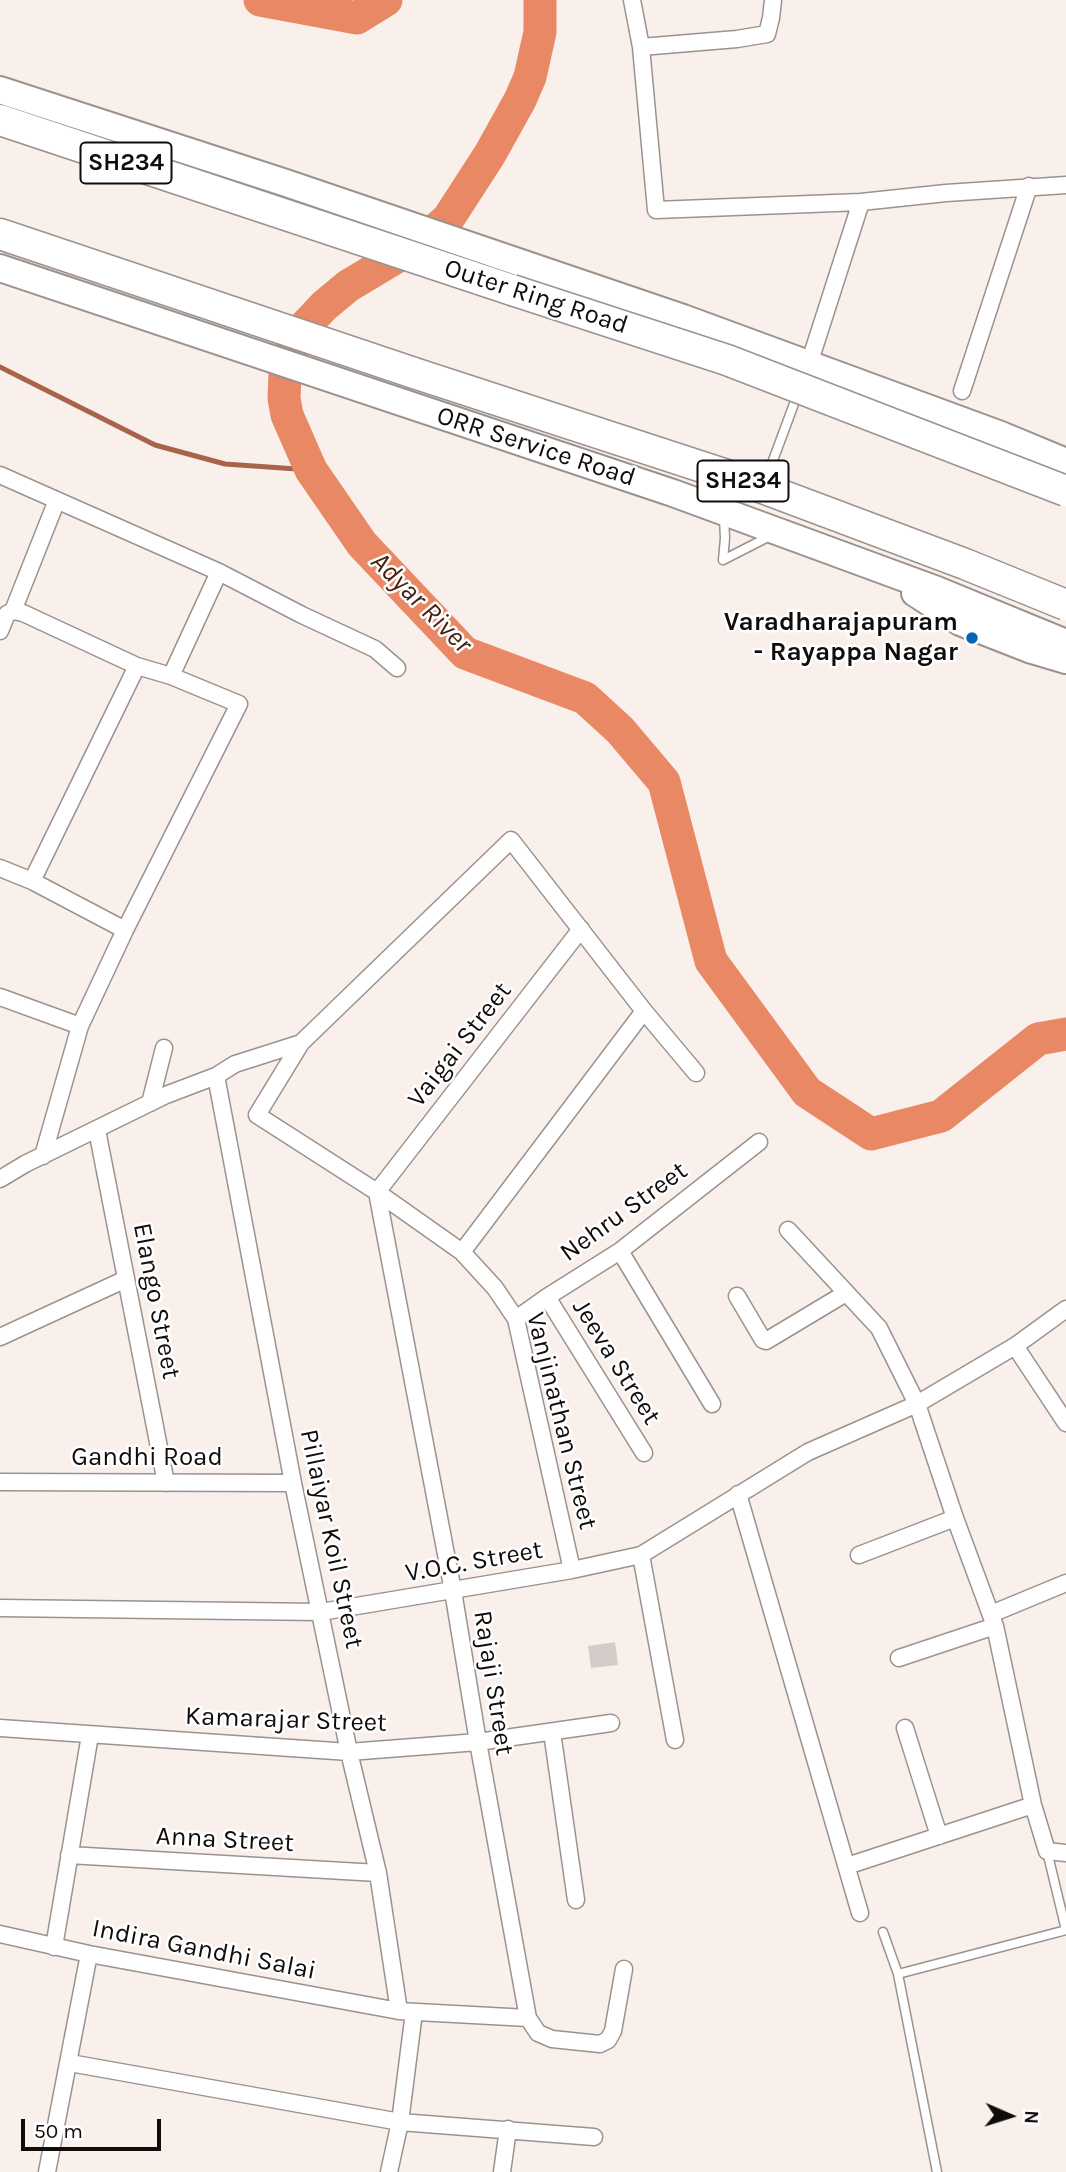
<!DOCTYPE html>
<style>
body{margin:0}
#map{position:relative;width:1066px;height:2172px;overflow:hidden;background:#f9efeb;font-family:Karla,sans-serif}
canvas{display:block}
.north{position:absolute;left:975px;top:2081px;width:70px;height:70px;-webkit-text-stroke:5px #fff;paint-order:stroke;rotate:93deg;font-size:19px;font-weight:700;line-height:28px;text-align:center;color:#0f0c0b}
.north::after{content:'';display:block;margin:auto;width:24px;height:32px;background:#0f0c0b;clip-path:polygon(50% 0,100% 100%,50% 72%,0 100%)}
.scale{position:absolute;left:21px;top:2119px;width:140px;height:32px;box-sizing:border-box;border:4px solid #0f0c0b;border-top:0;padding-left:9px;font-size:21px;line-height:24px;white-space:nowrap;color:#0f0c0b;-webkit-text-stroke:5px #fff;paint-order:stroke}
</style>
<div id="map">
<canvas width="1066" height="2172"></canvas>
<div class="north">N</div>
<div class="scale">50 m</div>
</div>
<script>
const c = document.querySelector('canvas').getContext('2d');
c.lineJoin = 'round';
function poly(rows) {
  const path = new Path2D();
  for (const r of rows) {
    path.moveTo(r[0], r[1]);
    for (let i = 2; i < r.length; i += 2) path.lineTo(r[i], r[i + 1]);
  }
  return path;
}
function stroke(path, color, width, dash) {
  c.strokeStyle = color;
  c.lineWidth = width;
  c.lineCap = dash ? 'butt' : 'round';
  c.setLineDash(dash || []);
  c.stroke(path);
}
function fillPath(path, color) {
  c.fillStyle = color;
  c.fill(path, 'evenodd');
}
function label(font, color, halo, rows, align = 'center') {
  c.font = font + ' Karla,sans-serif';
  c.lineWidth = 5;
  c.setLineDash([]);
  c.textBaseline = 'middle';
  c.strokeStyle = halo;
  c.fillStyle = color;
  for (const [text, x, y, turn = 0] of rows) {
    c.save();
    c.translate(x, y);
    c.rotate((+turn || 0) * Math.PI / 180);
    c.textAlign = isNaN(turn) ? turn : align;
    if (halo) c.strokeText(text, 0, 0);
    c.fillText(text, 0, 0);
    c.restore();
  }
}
stroke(poly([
 [0,367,155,445,225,464,311,470]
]), '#a86349', 5);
stroke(poly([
 [260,0,357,18,386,0],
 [540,0,540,32,530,77,520,100,490,154,448,219,423,241,348,286,324,306,306,325,293,346,285,374,284,398,287,415,311,470,362,544,465,653,585,698,620,730,664,782,711,961,807,1092,871,1134,941,1116,1038,1039,1066,1034]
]), '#e98864', 33);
fillPath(poly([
 [615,1642,618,1665,591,1668,588,1646]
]), '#d5cbc8');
const lane = poly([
 [765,482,798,393],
 [723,560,772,535],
 [723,560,725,538,724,518],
 [883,1932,898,1974,937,2172],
 [898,1974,1066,1930,1047,1851]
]);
const street = poly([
 [632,0,641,47,656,210,861,202],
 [641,47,737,39,767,34,771,18,773,0],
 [809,364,861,202,946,193,1066,185],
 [962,391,1029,186],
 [0,475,219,572,302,615,375,649,397,668],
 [13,611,57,500],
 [0,631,7,614,13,611,23,613,137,666,171,676,239,704,125,930,80,1026,43,1156],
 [171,676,219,572],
 [0,868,32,881,125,930],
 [32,881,137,666],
 [581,929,377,1192,453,1591,478,1742,528,2018,538,2033,552,2039,600,2044,608,2040,613,2031,624,1969],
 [0,997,80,1026],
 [216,1076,293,1483,349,1752,378,1873,399,2011],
 [150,1103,164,1048],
 [97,1130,166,1483],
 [0,1179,25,1164,166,1095,216,1076,235,1064,301,1043],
 [788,1230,879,1328,917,1404,955,1518,995,1626,1033,1805,1047,1851,1066,1853],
 [620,1251,712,1404],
 [462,1252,644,1011],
 [737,1296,763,1340,766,1341,846,1293],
 [547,1297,644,1453],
 [516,1319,547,1297,620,1251,759,1142],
 [0,1337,126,1279],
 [1015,1346,1066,1423],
 [0,1482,293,1483],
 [738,1494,860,1913],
 [641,1555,675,1740],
 [859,1555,955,1518],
 [572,1570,516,1319,495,1288,462,1252,377,1192,257,1115,301,1043,511,840,644,1011,696,1073],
 [0,1608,321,1612,572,1570,641,1555,808,1452,917,1404,1015,1346,1066,1309],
 [991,1614,1066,1583],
 [899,1658,995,1626],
 [0,1728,349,1752,478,1742,611,1723],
 [905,1728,939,1836],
 [552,1732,576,1900],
 [69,1855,378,1873],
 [847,1866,1033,1805],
 [0,1934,89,1954,399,2011,528,2018],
 [54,1947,90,1735],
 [70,2063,400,2122,594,2137],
 [47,2172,89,1954],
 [389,2172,400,2122,414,2012],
 [502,2172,508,2129]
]);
const primary = poly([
 [0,90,286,183,683,318,1001,435,1066,462],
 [0,268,673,493,937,590,1066,643],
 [915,593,960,622,1029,649,1066,660]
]);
const highway = poly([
 [0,120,512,290],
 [0,234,414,373]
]);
stroke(lane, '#9b928e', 11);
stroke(street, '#9b928e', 19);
stroke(primary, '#9b928e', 30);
stroke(highway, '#9b928e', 33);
stroke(lane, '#fff', 8);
stroke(street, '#fff', 16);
stroke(primary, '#fff', 26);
stroke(highway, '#fff', 30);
const highwayBridge = poly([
 [512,290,727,360,1066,491],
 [414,373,736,478,965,564,1066,605]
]);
stroke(highwayBridge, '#9b928e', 33, []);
stroke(highwayBridge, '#fff', 30);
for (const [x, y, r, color] of [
 [972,638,7,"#0466b2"]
]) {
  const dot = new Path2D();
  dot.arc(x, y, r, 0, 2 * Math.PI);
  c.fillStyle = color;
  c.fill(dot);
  stroke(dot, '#fff', 2.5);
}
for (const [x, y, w] of [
 [126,163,91],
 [743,481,91]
]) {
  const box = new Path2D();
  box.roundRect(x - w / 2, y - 20.5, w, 41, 5);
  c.fillStyle = '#fff';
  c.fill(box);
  stroke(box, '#0f0c0b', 2);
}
label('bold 24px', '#0f0c0b', null, [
 ["SH234",126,163],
 ["SH234",743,481]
]);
label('26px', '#0f0c0b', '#fff', [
 ["Outer Ring Road",536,297,18],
 ["ORR Service Road",536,447,18],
 ["Vaigai Street",460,1045,-52],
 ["Nehru Street",624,1212,-36],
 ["Elango Street",156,1301,79],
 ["Jeeva Street",616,1362,58],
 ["Vanjinathan Street",561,1421,76],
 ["Gandhi Road",147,1458],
 ["Pillaiyar Koil Street",331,1539,78],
 ["V.O.C. Street",474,1562,-10],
 ["Rajaji Street",493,1683,81],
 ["Kamarajar Street",286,1720,2],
 ["Anna Street",225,1840,3],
 ["Indira Gandhi Salai",204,1950,11]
]);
label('bold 26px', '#0f0c0b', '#fff', [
 ["Varadharajapuram",958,623],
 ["- Rayappa Nagar",958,653]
], 'right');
label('italic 28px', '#451f10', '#fff', [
 ["Adyar River",421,603,45]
]);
</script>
